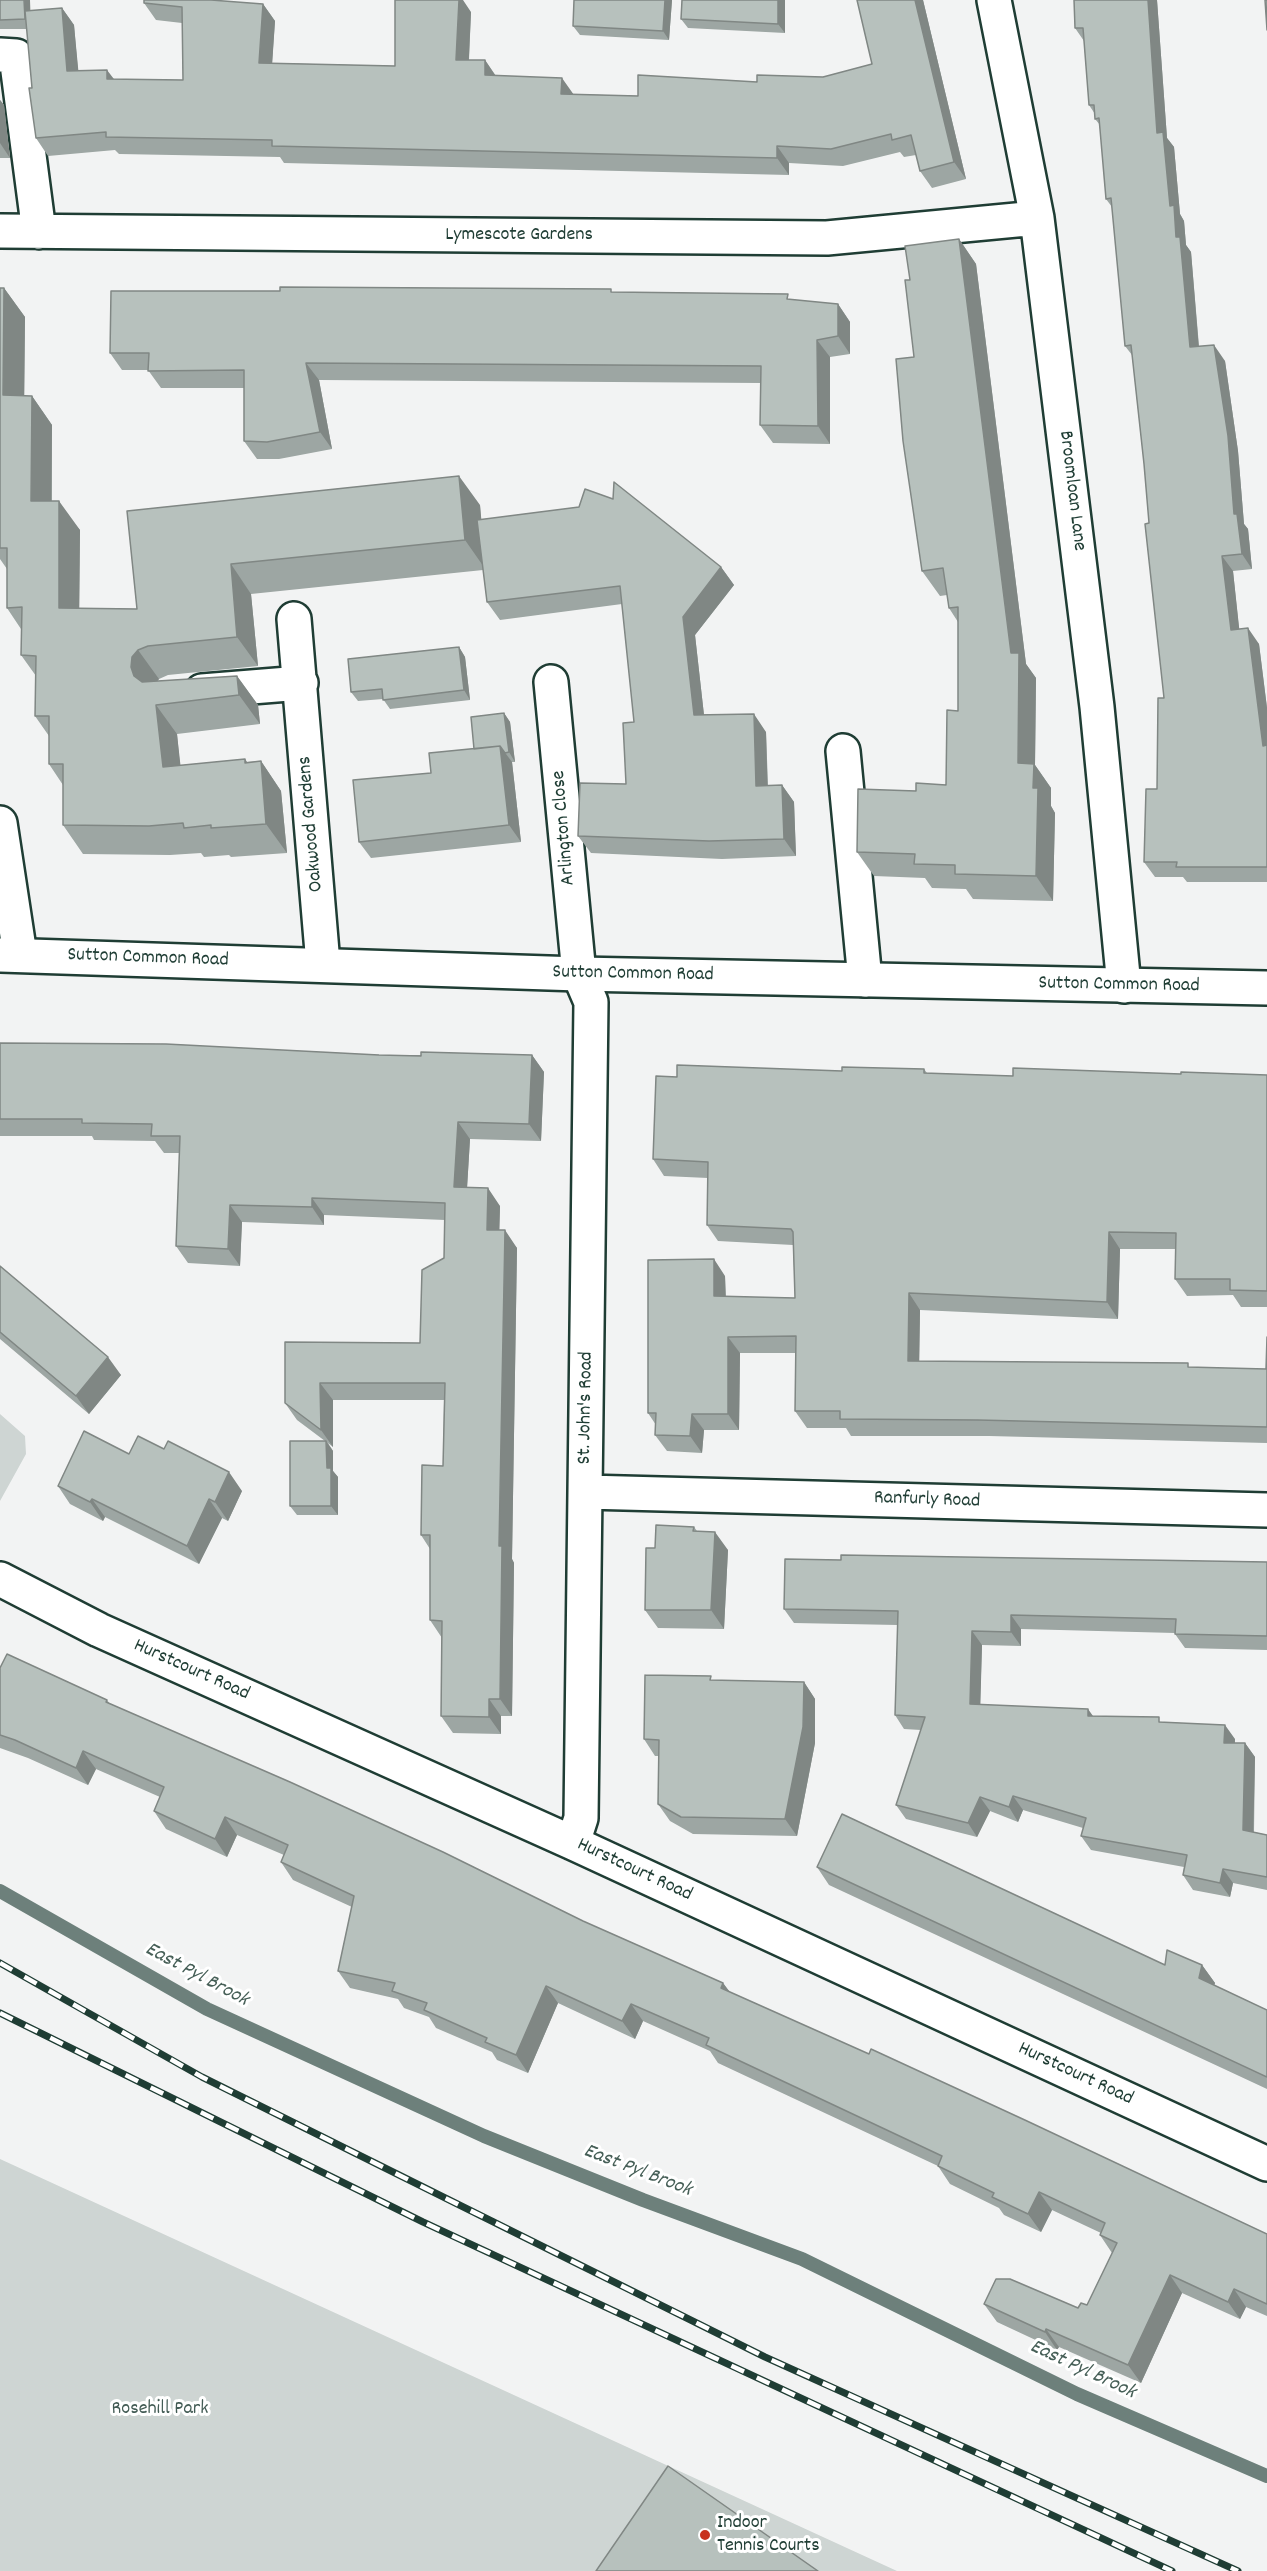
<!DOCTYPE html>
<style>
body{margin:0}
canvas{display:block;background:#f2f3f3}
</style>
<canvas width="1267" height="2571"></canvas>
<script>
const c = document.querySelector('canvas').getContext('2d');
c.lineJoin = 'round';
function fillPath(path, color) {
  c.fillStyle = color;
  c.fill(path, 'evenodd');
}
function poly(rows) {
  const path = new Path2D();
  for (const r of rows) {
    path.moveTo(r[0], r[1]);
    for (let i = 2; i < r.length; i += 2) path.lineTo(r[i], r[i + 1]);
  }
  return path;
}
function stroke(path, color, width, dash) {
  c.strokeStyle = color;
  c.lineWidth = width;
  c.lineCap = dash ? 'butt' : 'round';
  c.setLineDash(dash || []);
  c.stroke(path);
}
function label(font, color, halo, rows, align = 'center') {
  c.font = font + ' Dekko,sans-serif';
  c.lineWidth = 6;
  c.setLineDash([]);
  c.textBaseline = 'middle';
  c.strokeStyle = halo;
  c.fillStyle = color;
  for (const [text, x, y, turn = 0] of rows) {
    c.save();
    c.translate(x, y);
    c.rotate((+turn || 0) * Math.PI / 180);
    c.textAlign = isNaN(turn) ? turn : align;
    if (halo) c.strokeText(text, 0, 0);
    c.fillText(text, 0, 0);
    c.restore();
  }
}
fillPath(poly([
 [0,1414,25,1436,26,1454,0,1501],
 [0,2159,897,2571,0,2571]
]), '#ced5d3');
stroke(poly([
 [0,1891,207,2009,484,2136,643,2200,802,2259,1077,2394,1267,2476]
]), '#6d807b', 14);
const minor = poly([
 [994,0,1037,218,1097,707,1124,986],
 [0,55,16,56,39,232],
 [0,231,827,238,1037,218],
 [294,619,323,964],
 [551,682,579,974,591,1002,581,1818,573,1843],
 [202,691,301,683],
 [843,751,865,980],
 [0,823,20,955],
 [586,1492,1267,1510],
 [0,1579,99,1630,573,1843,1267,2164]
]);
const major = poly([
 [0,955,579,974,1267,988]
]);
stroke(minor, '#1f3d34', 38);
stroke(major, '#1f3d34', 38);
stroke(minor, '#fff', 33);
stroke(major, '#fff', 33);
const rail = poly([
 [0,1963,202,2077,765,2357,1238,2571],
 [0,2013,423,2222,1172,2571]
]);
stroke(rail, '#1f3d34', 7);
stroke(rail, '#fff', 4.5, [14]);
fillPath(poly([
 [0,0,31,11,62,8,74,25,78,71,114,79,183,80,182,23,156,20,144,3,263,4,275,21,272,63,395,66,471,12,469,60,485,60,496,76,573,94,638,96,757,82,823,77,872,64,857,0,923,0,966,179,932,188,920,171,916,155,904,157,900,152,843,166,789,163,789,175,284,163,280,157,119,154,115,150,48,156,36,138,27,29,0,29],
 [672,0,669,40,580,35,573,26],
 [682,0,785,0,785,33,688,28,681,19],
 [1074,0,1157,0,1167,138,1174,147,1180,214,1184,221,1186,245,1191,252,1199,346,1225,361,1238,451,1244,524,1248,529,1252,569,1233,571,1239,629,1259,644,1267,708,1267,882,1187,882,1183,877,1155,877,1144,862,1157,789,1164,698,1144,464,1132,355,1125,346,1112,207,1106,199,1100,125,1095,119,1095,114,1089,105,1084,41,1075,28],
 [0,100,4,105,10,158,0,158],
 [959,239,976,264,1026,664,1036,678,1035,765,1051,788,1051,806,1055,813,1053,901,973,899,966,889,932,888,925,878,874,876,857,852,916,791,946,785,958,711,958,622,949,608,947,595,940,596,922,571,914,357,910,280],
 [0,288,4,288,25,317,24,396,32,396,52,425,52,501,80,530,79,608,137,609,127,511,480,505,481,520,721,567,734,585,695,635,704,715,766,732,768,785,782,785,794,802,796,856,722,859,591,853,578,836,626,784,634,722,622,604,500,620,487,602,483,570,251,594,258,666,168,675,159,679,157,681,237,676,258,705,260,724,177,734,180,766,261,761,281,791,287,853,231,857,229,855,204,857,201,853,170,855,83,854,63,825,63,785,49,764,49,736,35,716,36,676,21,655,21,629,7,608,7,569,0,559],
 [613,292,792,300,838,304,850,322,850,354,830,357,830,444,773,443,760,425,761,383,319,380,332,449,279,459,257,459,244,441,244,388,161,388,148,370,122,370,110,353],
 [459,647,465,657,470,700,390,709,383,699,358,701,351,692],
 [504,713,510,722,515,762,512,762,521,842,371,858,359,842,431,773,474,749],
 [0,1043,379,1055,532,1055,544,1072,541,1141,470,1139,467,1188,500,1206,499,1230,517,1248,512,1559,514,1563,512,1716,501,1716,501,1734,453,1733,441,1716,442,1638,430,1620,430,1549,421,1535,443,1466,444,1400,333,1400,333,1447,328,1443,333,1451,333,1471,338,1477,338,1515,297,1515,290,1506,325,1441,297,1420,285,1403,285,1342,420,1343,444,1258,445,1220,324,1215,324,1225,242,1222,240,1266,188,1263,176,1246,180,1153,164,1153,155,1141,94,1140,92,1136,0,1136],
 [924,1069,927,1073,1013,1076,1181,1074,1267,1075,1267,1307,1241,1307,1233,1295,1187,1296,1175,1279,1176,1249,1120,1249,1118,1319,920,1310,919,1361,1266,1369,1267,1337,1267,1443,989,1436,851,1436,846,1428,807,1428,795,1411,796,1353,740,1353,739,1430,704,1430,702,1453,667,1451,655,1435,656,1425,648,1413,725,1276,726,1297,795,1298,793,1245,718,1241,707,1225,708,1178,664,1176,653,1159,677,1077,842,1071],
 [0,1266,121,1375,89,1414,0,1339],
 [129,1454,242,1491,228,1521,222,1518,199,1564,105,1517,103,1521,70,1504,58,1486],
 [694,1527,697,1531,728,1550,724,1629,658,1628,645,1610,655,1548],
 [841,1560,1267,1562,1267,1650,1185,1648,1175,1634,1175,1633,1021,1629,1021,1646,982,1645,980,1705,1093,1716,1163,1722,1235,1739,1235,1743,1245,1743,1255,1757,1254,1832,1267,1835,1267,1890,1233,1883,1230,1897,1193,1890,1183,1875,1184,1867,1091,1850,1081,1836,1083,1828,1023,1810,1018,1822,990,1811,977,1837,906,1819,896,1805,921,1730,904,1729,895,1715,898,1625,794,1623,784,1609],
 [0,1668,107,1700,110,1704,583,1921,723,1983,730,1992,1267,2234,1267,2316,1246,2307,1240,2319,1182,2293,1141,2383,1059,2347,1057,2350,997,2322,984,2304,1078,2308,1087,2305,1112,2253,1100,2235,1101,2233,1052,2210,1041,2232,1004,2215,999,2208,950,2184,938,2166,718,2063,710,2051,643,2021,635,2039,558,2003,528,2073,497,2060,492,2052,436,2028,429,2017,404,2008,398,1999,350,1988,338,1971,352,1907,293,1880,281,1862,284,1855,237,1835,227,1857,166,1829,154,1811,160,1797,96,1769,88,1785,28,1758,0,1748],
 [714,1681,804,1682,815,1699,815,1743,797,1836,693,1834,670,1821,658,1804,659,1756,655,1756,644,1739],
 [817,1867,1165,1965,1202,1965,1215,1983,1214,1985,1267,2010,1267,2089,829,1885]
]), '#9da6a3');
fillPath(poly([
 [24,0,30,0,31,29,25,19],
 [459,0,463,0,471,12,468,77,456,60],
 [665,0,672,0,669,40,663,31],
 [778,0,785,0,785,33,778,24],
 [915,0,923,0,966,179,954,162],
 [1148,0,1157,0,1167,138,1174,147,1180,214,1184,221,1186,245,1191,252,1200,362,1190,347,1176,237,1157,133],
 [263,4,275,21,271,81,259,63],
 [62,8,74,25,80,88,67,71],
 [485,60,497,78,485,75],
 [107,70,120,87,107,79],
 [562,78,574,95,561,94],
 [0,100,4,105,10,158,0,143],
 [777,146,789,163,789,175,777,158],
 [959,239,976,264,1026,664,1036,678,1035,765,1051,788,1051,806,1055,813,1053,901,1036,876,1033,788,1018,763,1011,653],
 [4,288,25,317,24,425,3,395],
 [838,304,850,322,850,354,838,336],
 [817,340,830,357,830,444,818,426],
 [1214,345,1225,361,1238,451,1244,524,1248,529,1252,569,1242,554,1234,514],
 [306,363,319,380,332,449,320,432],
 [32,396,52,425,51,530,31,501],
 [459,476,480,505,486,570,465,540],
 [59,501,80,530,79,637,59,608],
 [1222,556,1233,571,1241,645,1231,630],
 [231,564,251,594,258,666,237,637],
 [721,567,734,585,695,635,706,733,694,715,683,617],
 [1248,628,1259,644,1267,708,1267,751,1263,746],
 [459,647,465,657,470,700,464,690],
 [138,650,159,679,153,687,151,696,134,676,131,667,132,657],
 [237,676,258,705,260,724,239,695],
 [156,705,177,734,184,797,163,767],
 [504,713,510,722,515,762,509,752],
 [754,714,766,732,768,803,756,786],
 [500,746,512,762,521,842,509,825],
 [245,759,263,785,261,761,281,791,287,853,266,824,245,763],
 [782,785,794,802,796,856,784,839],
 [532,1055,544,1072,541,1141,529,1124],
 [458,1122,470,1139,466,1205,454,1187],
 [488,1188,500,1206,499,1248,487,1230],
 [312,1198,324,1215,324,1225,312,1207],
 [230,1205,242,1222,240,1266,228,1249],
 [505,1230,517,1248,512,1559,514,1563,512,1716,500,1699,499,1546],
 [1109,1232,1120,1249,1118,1319,1107,1302],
 [714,1259,725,1276,726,1313,714,1296],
 [909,1293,920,1310,919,1377,908,1361],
 [728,1337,740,1353,739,1430,728,1414],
 [108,1357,121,1375,89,1414,76,1396],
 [320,1383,333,1400,333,1447,321,1430],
 [692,1414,704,1430,702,1453,690,1436],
 [326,1441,333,1451,333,1471,338,1477,338,1515,331,1506,327,1468],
 [229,1472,242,1491,228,1521,215,1502],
 [92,1499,105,1517,103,1521,90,1502],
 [209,1499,222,1518,199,1564,187,1546],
 [715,1532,728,1550,724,1629,711,1610],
 [1011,1615,1021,1629,1021,1646,1011,1632],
 [972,1631,982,1645,980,1718,970,1704],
 [804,1682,815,1699,815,1743,797,1836,785,1819],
 [489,1699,501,1716,501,1734,489,1717],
 [1088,1709,1098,1723,1088,1716],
 [1225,1725,1235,1739,1234,1757,1224,1743],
 [1245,1743,1255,1757,1253,1845,1243,1830],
 [83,1751,96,1769,88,1785,76,1768],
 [1013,1796,1023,1810,1018,1822,1009,1807],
 [980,1797,990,1811,977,1837,968,1823],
 [225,1817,237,1835,227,1857,215,1839],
 [1223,1869,1233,1883,1230,1897,1220,1883],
 [1202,1965,1215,1983,1211,1996,1199,1978],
 [723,1983,736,2001,721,1988],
 [546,1986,558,2003,528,2073,516,2055],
 [631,2004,643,2021,635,2039,622,2021],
 [1039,2192,1052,2210,1041,2232,1028,2214],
 [1170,2275,1182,2293,1141,2383,1128,2365],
 [1234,2289,1246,2307,1240,2319,1228,2302],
 [1046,2329,1059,2347,1057,2350,1045,2332]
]), '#808784');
const building = poly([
 [0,0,24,0,25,19,0,20,0,0],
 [144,0,211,0,263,4,259,63,395,66,395,0,459,0,456,60,485,60,485,75,562,78,561,94,638,96,638,75,757,82,757,75,823,77,872,64,857,0,915,0,954,162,920,171,911,135,892,140,891,134,831,149,777,146,777,158,272,146,272,140,106,137,106,132,36,138,29,88,32,88,25,11,62,8,67,71,107,70,107,79,183,80,182,7,144,3,144,0],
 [574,0,665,0,663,31,573,26,574,0],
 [682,0,778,0,778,24,681,19,682,0],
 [1074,0,1148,0,1157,133,1163,132,1170,206,1174,205,1176,237,1180,237,1190,347,1214,345,1228,436,1234,514,1237,514,1242,554,1222,556,1231,630,1248,628,1263,746,1267,745,1267,867,1176,867,1177,862,1144,862,1146,789,1157,789,1158,698,1164,698,1145,524,1149,523,1144,464,1131,345,1125,346,1111,198,1106,199,1099,118,1095,119,1094,105,1089,105,1083,28,1075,28,1074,0],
 [1265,0,1267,0,1267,30,1265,0],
 [959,239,1011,653,1019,653,1018,763,1034,764,1033,788,1038,788,1036,876,955,874,955,865,914,864,915,854,857,852,858,789,916,791,916,783,946,785,947,710,958,711,958,607,949,608,943,568,922,571,903,441,896,359,914,357,905,280,910,280,905,246,959,239],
 [280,287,611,289,611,292,788,294,787,299,838,304,838,336,817,340,818,426,760,425,761,366,306,363,320,432,267,442,244,441,244,370,148,371,149,353,110,353,111,291,280,291,280,287],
 [0,288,4,288,3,395,32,396,31,501,59,501,59,608,137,609,127,511,459,476,465,540,231,564,237,637,148,646,138,650,132,657,131,667,134,676,142,682,237,676,239,695,156,705,163,767,245,759,245,763,261,761,266,824,211,828,211,825,184,828,183,823,149,826,63,825,63,764,49,764,49,716,35,716,36,656,21,655,22,607,7,608,7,548,0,548,0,288],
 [614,482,721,567,683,617,694,715,754,714,756,786,782,785,784,839,709,841,578,836,580,783,626,784,623,723,634,722,620,586,487,602,477,520,579,507,585,489,613,499,614,482],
 [459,647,464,690,383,700,382,689,351,692,348,659,459,647],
 [504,713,509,752,505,753,500,746,474,749,471,717,504,713],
 [500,746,509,825,359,842,353,780,431,773,429,753,500,746],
 [0,1043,166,1044,379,1055,421,1056,421,1052,532,1055,529,1124,458,1122,454,1187,488,1188,487,1230,505,1230,499,1546,502,1546,500,1699,489,1699,489,1717,441,1716,442,1621,430,1620,430,1535,421,1535,422,1465,443,1466,445,1383,320,1383,321,1430,285,1403,285,1342,420,1343,422,1270,444,1258,445,1203,312,1198,312,1207,230,1205,228,1249,176,1246,180,1136,151,1136,152,1124,82,1123,82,1119,0,1119,0,1043],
 [677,1065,842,1071,842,1067,924,1069,924,1073,1013,1076,1013,1068,1181,1074,1181,1072,1267,1075,1267,1291,1230,1290,1230,1279,1175,1279,1176,1233,1109,1232,1107,1302,909,1293,908,1361,1188,1363,1188,1367,1266,1369,1267,1337,1267,1427,978,1420,840,1419,840,1411,795,1411,796,1336,728,1337,728,1414,692,1414,690,1436,655,1435,656,1413,648,1413,648,1260,714,1259,714,1296,795,1298,793,1232,791,1229,707,1225,708,1162,653,1159,656,1076,677,1077,677,1065],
 [0,1266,108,1357,76,1396,0,1332,0,1266],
 [84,1431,129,1454,138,1436,164,1449,168,1441,229,1472,215,1502,209,1499,187,1546,92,1499,90,1502,58,1486,84,1431],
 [290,1441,326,1441,327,1468,331,1468,331,1506,290,1506,290,1441],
 [656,1525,694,1527,693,1531,715,1532,711,1610,645,1610,646,1548,655,1548,656,1525],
 [841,1555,1267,1562,1267,1636,1175,1634,1176,1619,1011,1615,1011,1632,972,1631,970,1704,1088,1709,1088,1716,1159,1717,1159,1722,1225,1725,1224,1743,1245,1743,1243,1830,1267,1835,1267,1877,1223,1869,1220,1883,1183,1875,1187,1855,1081,1836,1086,1818,1013,1796,1009,1807,980,1797,968,1823,896,1805,925,1717,895,1715,898,1611,784,1609,785,1559,841,1560,841,1555],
 [7,1654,107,1700,106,1702,290,1782,443,1852,583,1921,723,1983,721,1988,869,2054,871,2049,1027,2121,1267,2234,1267,2304,1234,2289,1228,2302,1170,2275,1128,2365,1046,2329,1045,2332,984,2304,996,2279,1010,2279,1078,2308,1081,2303,1087,2305,1117,2243,1100,2235,1105,2223,1039,2192,1028,2214,992,2197,994,2193,938,2166,942,2156,706,2045,709,2038,631,2004,622,2021,546,1986,516,2055,485,2042,487,2038,424,2010,427,2003,392,1991,395,1983,338,1971,354,1896,281,1862,288,1845,225,1817,215,1839,154,1811,164,1787,83,1751,76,1768,15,1740,0,1735,0,1668,7,1654],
 [645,1675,711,1676,710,1680,804,1682,803,1727,785,1819,681,1817,658,1804,659,1740,644,1739,645,1675],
 [842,1814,1165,1965,1167,1950,1202,1965,1199,1978,1267,2010,1267,2077,817,1867,842,1814],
 [668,2466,818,2571,596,2571,668,2466]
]);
fillPath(building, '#b7c1bd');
stroke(building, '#808784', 1.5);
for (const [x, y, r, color] of [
 [705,2535,6,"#c8321e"]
]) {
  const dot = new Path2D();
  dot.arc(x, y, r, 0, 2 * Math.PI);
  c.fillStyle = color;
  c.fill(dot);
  stroke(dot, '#fff', 2);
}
label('20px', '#1f3d34', '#fff', [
 ["Lymescote Gardens",519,236],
 ["Broomloan Lane",1071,491,83],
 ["Oakwood Gardens",312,824,-95],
 ["Arlington Close",565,828,-95],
 ["Sutton Common Road",148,959,2],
 ["Sutton Common Road",633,975,1],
 ["Sutton Common Road",1119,986,1],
 ["St. John's Road",587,1408,-89],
 ["Ranfurly Road",927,1501,2],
 ["Hurstcourt Road",191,1671,24],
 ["Hurstcourt Road",634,1871,25],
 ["Hurstcourt Road",1075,2075,25]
]);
label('20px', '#425b54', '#fff', [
 ["Rosehill Park",160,2410]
]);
label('20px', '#1f3d34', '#fff', [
 ["Indoor",717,2524],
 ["Tennis Courts",717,2547]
], 'left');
label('italic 21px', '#465f57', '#fff', [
 ["East Pyl Brook",196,1976,28],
 ["East Pyl Brook",637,2172,21],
 ["East Pyl Brook",1082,2371,25]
]);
</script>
